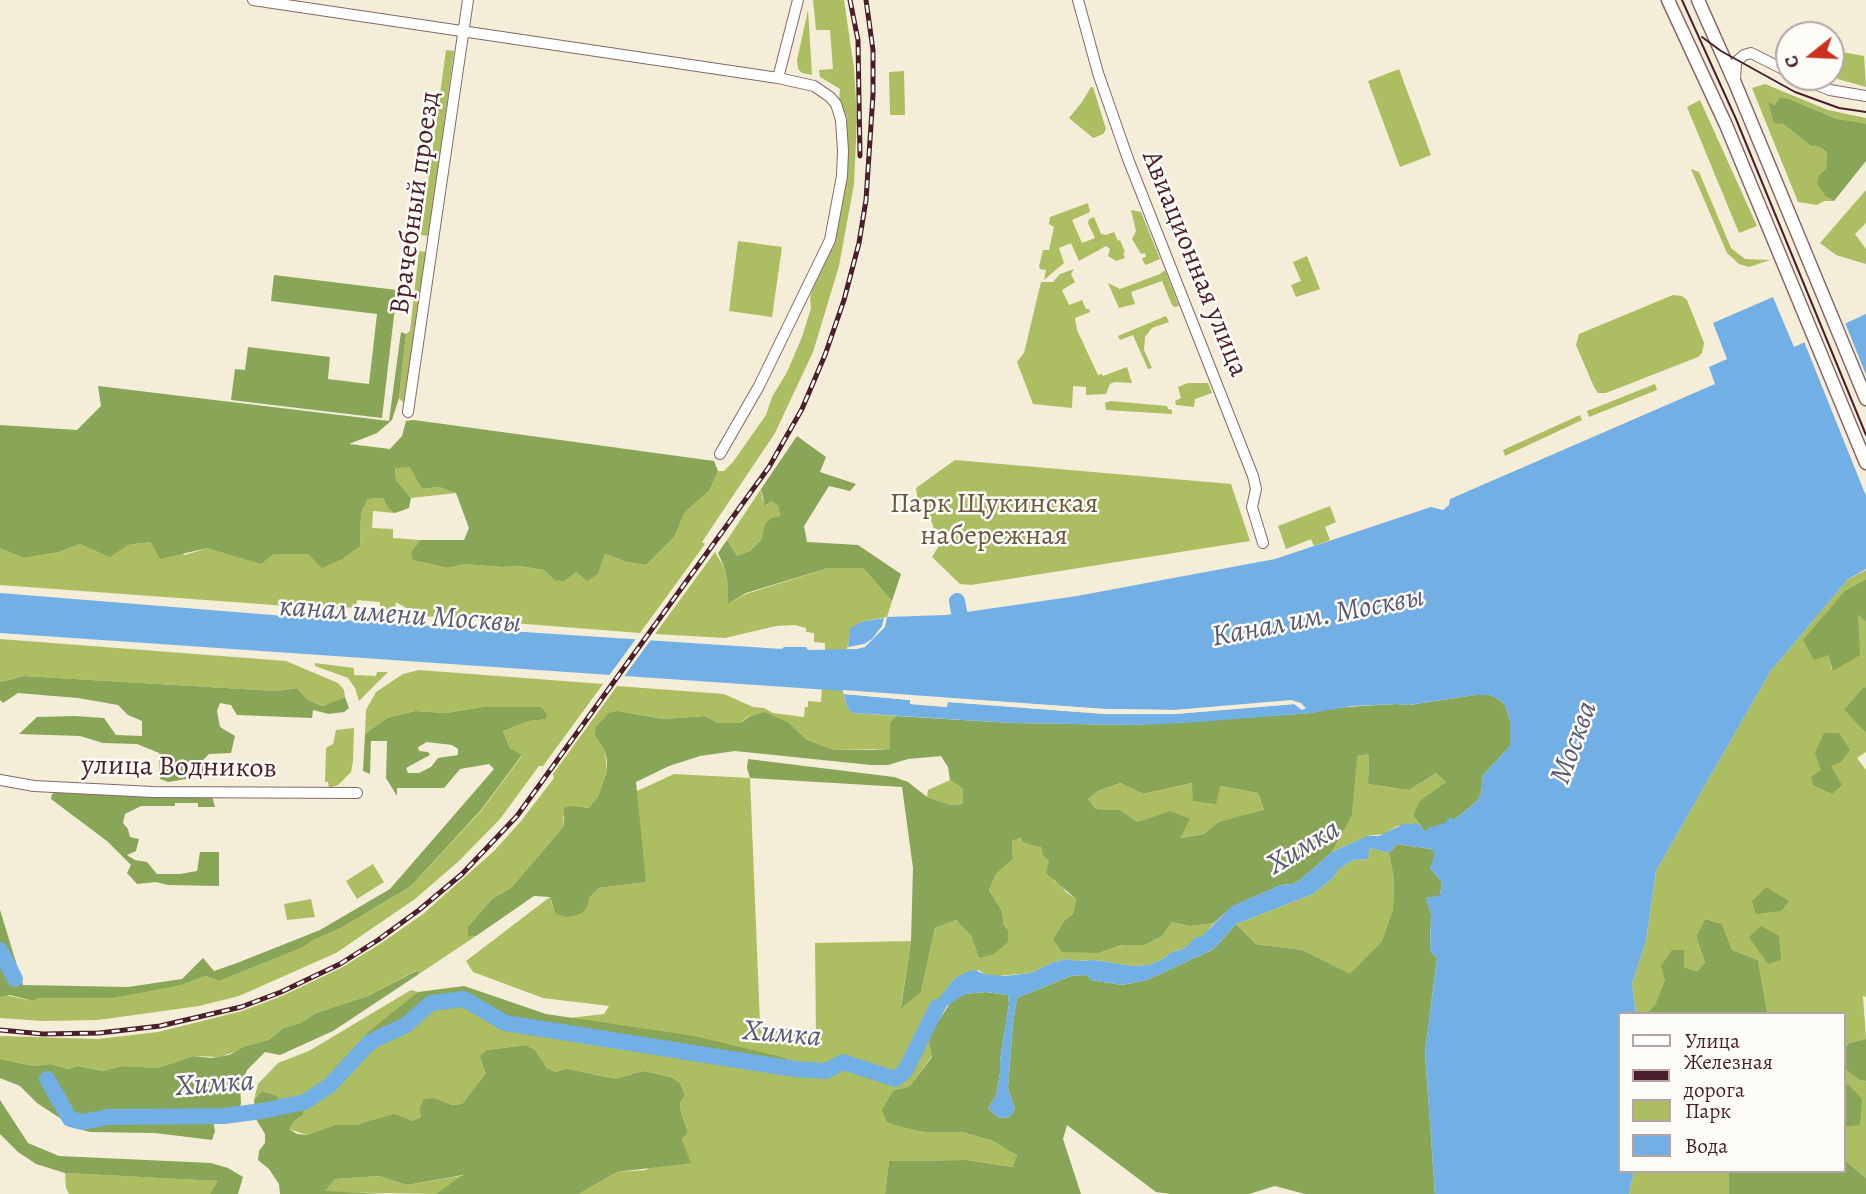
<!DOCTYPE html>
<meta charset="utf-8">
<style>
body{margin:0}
#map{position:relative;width:1866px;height:1194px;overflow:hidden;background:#f4edd8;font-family:Alegreya,serif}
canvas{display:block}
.legend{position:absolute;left:1618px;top:1012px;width:228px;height:161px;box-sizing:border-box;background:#fdfcf7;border:2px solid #b5a4a5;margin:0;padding:9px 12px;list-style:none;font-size:21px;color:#4a1f2b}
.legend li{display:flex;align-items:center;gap:14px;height:35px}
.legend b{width:35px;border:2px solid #b5a4a5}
.north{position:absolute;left:1775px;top:21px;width:70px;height:70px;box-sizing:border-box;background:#fdfcf7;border:2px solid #b5a4a5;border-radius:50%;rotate:252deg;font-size:19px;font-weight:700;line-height:28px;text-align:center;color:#4a1f2b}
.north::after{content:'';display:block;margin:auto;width:24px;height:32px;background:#c8321e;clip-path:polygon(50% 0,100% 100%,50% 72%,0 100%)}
</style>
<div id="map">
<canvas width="1866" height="1194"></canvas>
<ul class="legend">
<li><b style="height:9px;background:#fff"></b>Улица</li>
<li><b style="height:9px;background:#4a1f2b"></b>Железная дорога</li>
<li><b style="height:19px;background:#acbe61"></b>Парк</li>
<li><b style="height:19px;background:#72afe4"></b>Вода</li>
</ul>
<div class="north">С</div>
</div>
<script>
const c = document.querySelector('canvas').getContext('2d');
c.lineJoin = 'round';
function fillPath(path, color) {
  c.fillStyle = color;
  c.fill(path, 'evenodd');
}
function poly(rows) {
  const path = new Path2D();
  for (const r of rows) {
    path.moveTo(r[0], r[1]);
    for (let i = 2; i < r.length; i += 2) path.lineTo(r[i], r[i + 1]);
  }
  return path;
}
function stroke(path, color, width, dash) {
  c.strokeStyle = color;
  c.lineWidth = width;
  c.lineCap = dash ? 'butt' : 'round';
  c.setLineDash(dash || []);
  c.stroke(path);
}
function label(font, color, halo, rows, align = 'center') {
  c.font = font + ' Alegreya,serif';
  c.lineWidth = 5;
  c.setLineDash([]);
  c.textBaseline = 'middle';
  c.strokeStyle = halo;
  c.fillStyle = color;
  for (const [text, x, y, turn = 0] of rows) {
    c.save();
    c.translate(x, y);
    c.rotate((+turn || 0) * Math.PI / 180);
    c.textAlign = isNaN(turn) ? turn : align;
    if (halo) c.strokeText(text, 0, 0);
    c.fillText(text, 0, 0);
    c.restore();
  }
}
fillPath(poly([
 [813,0,844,0,854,68,857,119,854,184,839,266,813,352,775,433,702,542,705,544,640,633,424,616,413,612,396,602,395,610,380,608,380,602,357,600,356,607,329,609,0,585,0,548,23,558,59,552,80,544,109,556,128,545,151,542,185,555,208,548,273,554,308,554,360,546,361,513,368,499,383,498,389,508,395,513,373,511,372,528,393,529,393,538,420,540,411,552,414,560,448,568,464,564,502,567,519,566,544,570,554,580,576,572,587,580,598,574,605,554,627,562,646,565,674,537,685,512,709,491,718,471,724,471,733,462,766,415,772,397,787,372,802,337,811,308,810,298,847,156,847,118,839,100,840,89,820,77,819,70,833,69,830,30,816,30],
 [808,10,812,75,802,73,798,69,797,60],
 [446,50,454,51,429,236,421,235],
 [1842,52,1864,56,1866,87,1831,77,1837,56],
 [1399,69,1431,155,1400,167,1368,81],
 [904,71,905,115,890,115,889,72],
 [1765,84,1828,110,1866,118,1866,124,1863,125,1837,119,1789,99,1775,105,1769,103,1783,124,1811,146,1819,147,1827,152,1826,169,1819,175,1826,197,1834,201,1824,201,1817,205,1798,202,1752,88],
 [1091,87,1093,87,1106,129,1103,134,1093,138,1069,118,1082,102],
 [1700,100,1757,226,1739,233,1687,107],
 [1691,169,1699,172,1731,248,1745,259,1770,260,1749,267,1739,264,1727,253],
 [1866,190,1866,223,1855,234,1866,249,1866,264,1836,255,1820,243],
 [1088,203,1090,212,1072,220,1082,243,1095,238,1088,223,1089,219,1094,217,1101,234,1106,235,1114,232,1118,241,1120,240,1125,252,1123,253,1125,258,1116,261,1108,256,1110,249,1106,246,1079,261,1071,243,1059,248,1064,263,1044,280,1046,270,1040,269,1039,266,1043,250,1049,250,1054,227,1049,224,1050,217],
 [1131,210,1141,212,1160,259,1146,265,1144,263,1142,258,1146,257,1145,253,1141,254,1132,239,1136,231],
 [738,241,782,247,772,317,729,311],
 [419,251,427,252,406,401,404,403,399,398,406,334,410,331],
 [1307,256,1320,289,1296,297,1291,285,1301,281,1293,262],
 [1074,269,1071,274,1075,282,1062,290,1069,305,1082,300,1086,309,1089,309,1090,312,1075,318,1077,330,1098,375,1102,374,1103,376,1127,367,1132,383,1115,382,1110,384,1106,394,1086,395,1086,387,1073,386,1072,408,1033,404,1017,362,1024,353,1041,282,1053,282,1060,274],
 [1165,270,1179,306,1174,307,1171,303,1162,281,1131,292,1135,304,1119,308,1108,283,1120,289,1160,274],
 [1673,295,1682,296,1687,300,1704,343,1702,353,1698,357,1606,393,1598,393,1594,387,1576,345,1579,334],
 [1166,316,1169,322,1152,328,1145,337,1144,350,1152,368,1148,369,1133,335,1120,340,1118,336],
 [1188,383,1208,383,1212,393,1195,399,1194,407,1176,405,1175,401,1181,398,1178,387],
 [1655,384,1657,390,1589,417,1587,411],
 [1110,401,1167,406,1168,409,1172,410,1172,414,1106,410,1105,403],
 [1580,415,1582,420,1505,456,1503,450],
 [955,460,1231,484,1250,541,971,585,960,584,932,557,940,544,924,502,918,501,916,488],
 [395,467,411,467,422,489,439,487,456,493,411,498,396,480],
 [761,489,762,498,766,506,772,500,778,506,782,516,765,524,761,540,750,551,737,556,727,540],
 [1330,506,1336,522,1325,527,1330,540,1314,546,1311,539,1286,549,1278,526],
 [715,552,725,569,728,585,728,604,746,594,828,568,863,568,892,601,887,617,861,622,851,628,847,650,825,650,825,643,814,642,814,633,806,632,806,628,795,625,776,626,725,638,655,634],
 [1866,570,1866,579,1846,590,1828,655,1832,670,1858,612,1866,622,1866,688,1864,686,1844,710,1866,733,1866,752,1857,758,1866,770,1866,997,1863,996,1866,1039,1849,1043,1843,1050,1843,1014,1765,1014,1767,1011,1758,960,1732,950,1722,924,1707,919,1696,936,1705,963,1697,973,1684,967,1665,980,1655,1006,1647,1014,1636,1014,1632,984,1646,941,1656,871,1770,672,1848,579],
 [0,639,286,661,338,683,344,690,345,697,324,706,308,700,297,688,276,691,24,676,0,682],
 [315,663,354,668,354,675,376,676,377,672,388,672,359,701,355,688,348,678,315,666],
 [419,670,603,684,543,766,539,766,500,819,459,861,415,899,336,953,239,996,199,1006,98,1020,43,1021,0,1018,0,997,5,995,34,1001,38,998,181,985,206,976,219,981,304,947,313,940,341,928,411,886,481,811,522,756,510,748,503,731,529,721,545,719,547,713,541,707,483,707,446,713,415,711,387,718,365,734,366,710,376,692,403,674],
 [617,686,724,694,753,707,764,708,773,713,804,717,805,707,808,707,808,701,821,702,822,688,840,689,843,690,846,705,852,713,896,716,890,723,890,749,834,750,807,740,788,722,747,717,741,723,718,723,705,716,663,719,618,711,595,736,605,751,607,771,598,797,590,808,573,806,563,817,564,826,511,888,492,899,468,927,468,937,476,936,419,974,417,970,368,996,316,1013,300,1023,283,1028,269,1040,220,1057,193,1056,158,1068,122,1066,104,1071,77,1066,68,1069,51,1064,34,1066,0,1059,0,1036,98,1039,158,1032,242,1011,282,996,341,968,380,944,423,914,494,851,521,821,554,778,553,774],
 [354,728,353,761,351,772,338,785,329,788,328,782,325,782,326,748,333,744,336,730],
 [1369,754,1368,784,1409,790,1436,773,1446,782,1413,815,1419,824,1397,826,1384,834,1367,836,1332,852,1352,816,1356,756],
 [674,774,750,778,760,1024,816,1033,815,943,911,941,901,1006,921,992,935,928,956,920,971,936,979,958,1004,926,1002,911,989,890,996,874,1013,859,1012,841,1022,836,1041,847,1049,861,1054,881,1060,884,1066,892,1076,899,1073,914,1064,921,1053,939,1099,953,1123,945,1145,945,1162,936,1172,922,1189,926,1214,923,1202,937,1195,939,1185,948,1170,953,1165,958,1149,965,1132,966,1095,960,1076,961,1066,959,1054,962,1031,973,997,976,984,974,979,970,955,978,933,1007,926,1026,932,1056,909,1087,926,1132,962,1132,993,1141,1017,1154,1014,1167,967,1160,889,1161,885,1194,579,1194,617,1172,646,1170,682,1140,688,1132,681,1113,680,1103,685,1095,680,1083,671,1077,643,1071,615,1079,606,1079,597,1075,556,1072,547,1068,535,1050,526,1045,487,1050,486,1073,462,1104,452,1105,434,1098,421,1117,413,1121,393,1115,356,1125,335,1125,307,1135,289,1129,294,1121,302,1116,286,1111,276,1095,262,1091,254,1100,258,1084,278,1063,309,1051,411,990,418,992,401,1008,366,1046,370,1042,406,1025,431,1003,464,999,505,1023,793,1068,786,1058,569,1018,604,1014,609,1006,543,998,473,972,466,961,550,897,552,905,589,898,599,888,646,882,635,792],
 [950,780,963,789,964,804,951,805,927,797,928,790],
 [1122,783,1143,794,1193,783,1220,786,1258,793,1264,811,1218,822,1204,834,1179,838,1138,822,1120,810,1096,809,1088,799,1098,791],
 [1370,848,1389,853,1394,880,1393,909,1382,941,1350,975,1302,950,1256,944,1236,924,1313,894,1333,878,1339,869,1353,860,1368,859],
 [373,864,384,882,357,899,346,881],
 [311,899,315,917,287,920,284,904],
 [1843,1064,1860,1080,1866,1081,1866,1178,1843,1159,1843,1127,1860,1124,1849,1085,1843,1083],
 [1634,1171,1729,1171,1729,1194,1629,1194],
 [65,1173,219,1181,210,1194,69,1194,66,1188],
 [466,1175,436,1194,324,1192,335,1179,379,1176,407,1185]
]), '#acbe61');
fillPath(poly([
 [1780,98,1789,99,1837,119,1866,124,1866,161,1834,201,1826,197,1817,183,1819,175,1826,169,1827,152,1819,147,1811,146,1783,124,1774,123,1768,102,1775,105],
 [274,275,397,290,382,418,231,400,235,369,245,370,248,347,330,357,328,379,369,384,377,314,271,301],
 [401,332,406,334,399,398,392,420,377,433,349,444,390,449,402,436,406,421,414,420,714,461,718,471,709,491,685,512,674,537,646,565,627,562,605,554,598,574,587,581,576,572,564,581,554,580,544,570,519,566,502,567,464,564,448,568,413,560,411,552,420,540,464,540,469,528,456,493,439,487,422,489,410,467,395,468,396,480,411,498,409,508,395,513,389,509,383,498,368,499,361,513,360,546,342,559,322,568,308,554,273,554,261,564,208,548,160,559,151,542,128,545,110,557,80,544,59,552,23,558,0,548,0,425,77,430,101,406,98,386,389,421],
 [797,436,826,457,820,472,856,484,850,491,829,486,804,526,807,542,858,545,901,574,892,601,863,568,828,568,746,593,728,604,728,585,725,569,718,553,727,540,737,556,750,551,761,540,765,524,772,518,781,516,778,506,772,501,765,506,761,489],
 [1866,579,1866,622,1858,614,1860,655,1833,671,1828,655,1814,660,1803,640,1846,590],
 [24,676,276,691,297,688,308,700,323,706,345,697,349,708,344,712,329,714,313,710,312,718,237,715,231,705,220,703,217,711,220,727,235,736,231,753,209,754,202,761,204,776,168,782,160,779,159,753,137,744,103,743,80,736,19,734,37,717,75,716,104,718,116,735,142,736,142,721,128,715,118,705,78,698,18,693,3,703,0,700,0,682],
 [1864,686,1866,688,1866,733,1844,710],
 [1475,695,1490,695,1501,701,1506,707,1510,721,1510,746,1483,775,1481,794,1477,801,1454,820,1425,832,1413,815,1420,801,1446,782,1436,773,1409,790,1368,784,1369,754,1357,756,1352,816,1332,852,1300,880,1293,884,1281,885,1233,906,1214,923,1189,926,1172,922,1162,936,1145,945,1122,945,1099,953,1062,952,1053,939,1064,921,1073,914,1076,899,1046,873,1049,861,1043,855,1041,847,1029,844,1023,842,1021,837,1012,841,1013,859,996,874,989,890,1002,911,1004,926,1008,930,1008,942,994,954,979,958,971,936,956,920,935,928,921,992,901,1008,911,941,913,868,902,787,750,778,747,768,748,759,894,777,908,782,927,797,951,805,963,804,963,789,950,780,948,767,941,756,908,759,888,765,871,765,735,751,700,756,669,766,636,782,646,882,599,888,589,898,587,907,582,913,574,916,566,917,556,914,550,897,534,896,476,936,468,937,468,927,492,899,511,888,564,826,564,807,573,806,589,808,598,797,607,771,607,761,605,751,595,736,596,727,609,713,618,711,663,719,705,716,718,723,741,723,747,718,764,712,788,722,807,740,834,750,872,750,890,749,890,723,896,716,1012,723,1134,725,1312,713,1325,709,1361,706,1396,704,1409,705],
 [1121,783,1143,794,1192,783,1193,801,1216,804,1220,786,1258,793,1264,810,1218,822,1204,834,1180,838,1190,819,1170,811,1138,822,1120,810,1096,809,1088,799,1098,791],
 [483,707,541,707,547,713,546,719,529,721,503,731,510,748,522,755,481,810,411,886,341,928,313,940,304,947,219,981,206,976,181,985,112,998,38,998,34,1001,10,995,0,997,0,910,23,985,128,987,182,979,203,958,214,971,237,963,320,930,390,889,494,769,489,764,460,769,444,788,397,788,397,796,386,778,387,741,371,741,370,774,363,771,365,734,387,718,415,711,446,713],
 [427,742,452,745,458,749,458,755,438,758,431,767,419,773,408,773,406,768,430,755,428,752,419,751,418,747],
 [1824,733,1839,733,1850,750,1841,762,1831,766,1842,785,1832,794,1813,785,1811,777,1821,770,1815,753],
 [63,790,212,796,215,807,198,807,198,803,175,803,175,806,141,806,125,814,123,823,128,829,130,837,139,839,136,851,127,855,135,860,147,862,157,874,180,874,197,871,200,852,219,852,219,886,168,885,156,882,137,884,127,873,131,865,107,841,51,799,52,794],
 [1397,844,1431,849,1436,854,1430,868,1442,882,1440,896,1426,898,1431,914,1430,951,1437,958,1425,1052,1435,1194,1305,1194,1275,1186,1249,1194,1170,1194,1156,1192,1067,1125,1063,1139,1081,1194,885,1194,889,1161,967,1160,1013,1167,1017,1155,993,1141,962,1132,926,1132,902,1127,887,1122,882,1110,893,1091,909,1087,932,1057,926,1026,931,1027,937,1023,951,1002,965,994,985,992,1008,995,1009,1004,1000,1060,1000,1073,996,1096,988,1108,999,1118,1009,1117,1015,1109,1008,1088,1013,1023,1017,998,1071,976,1087,975,1091,980,1122,985,1147,980,1214,949,1236,924,1256,944,1302,950,1350,974,1382,941,1393,909,1394,880,1389,853],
 [1766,887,1789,901,1781,911,1756,914,1752,901],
 [1706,919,1722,924,1732,950,1758,960,1767,1011,1765,1014,1647,1014,1655,1005,1665,980,1661,966,1672,950,1684,950,1684,967,1697,972,1705,963,1696,936],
 [1761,926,1779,936,1781,960,1768,964,1749,937],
 [418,970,419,974,333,1031,280,1055,265,1052,247,1070,240,1086,241,1103,239,1112,234,1120,216,1119,213,1122,215,1131,212,1140,155,1133,90,1132,75,1128,37,1103,20,1086,0,1078,0,1059,34,1066,51,1064,68,1069,77,1066,104,1071,122,1066,158,1068,193,1056,211,1058,229,1055,244,1047,269,1040,283,1028,300,1023,316,1013,368,996],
 [464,986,546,1014,694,1036,786,1058,794,1069,505,1023,464,999,431,1003,406,1025,370,1042,365,1047,366,1034,418,992],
 [1866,1039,1866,1081,1860,1080,1848,1071,1843,1064,1843,1050,1849,1043],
 [526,1045,535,1050,547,1068,556,1072,566,1069,615,1079,643,1071,671,1077,680,1083,685,1095,680,1103,681,1113,688,1132,682,1140,691,1163,617,1172,579,1194,436,1194,463,1175,407,1185,379,1176,335,1179,325,1191,384,1194,280,1194,279,1184,269,1169,258,1160,259,1151,265,1143,265,1134,256,1119,254,1100,262,1091,276,1095,287,1111,305,1107,302,1116,294,1121,289,1129,297,1134,307,1135,335,1125,356,1125,394,1114,413,1121,421,1117,420,1108,424,1099,434,1098,452,1105,462,1104,486,1073,480,1056,487,1050],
 [1843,1083,1849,1085,1862,1099,1860,1125,1843,1127],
 [0,1100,28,1143,59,1156,211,1163,228,1168,243,1177,238,1194,210,1194,218,1181,65,1173,36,1164,18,1152,0,1134],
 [1843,1159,1866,1178,1866,1194,1729,1194,1729,1171,1843,1171]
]), '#89a557');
fillPath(poly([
 [1773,297,1794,347,1866,314,1866,569,1848,579,1770,672,1656,871,1646,941,1632,984,1636,1014,1619,1014,1619,1171,1634,1171,1629,1194,1435,1194,1425,1052,1437,958,1430,951,1431,914,1426,898,1440,895,1442,882,1430,868,1435,854,1431,849,1397,844,1389,853,1370,848,1368,859,1353,860,1339,869,1333,878,1313,894,1236,924,1214,949,1147,980,1122,985,1091,980,1087,975,1071,976,1017,998,1013,1023,1008,1088,1015,1109,1009,1117,999,1118,988,1108,996,1096,1000,1073,1000,1060,1009,1004,1008,995,985,992,965,994,947,1006,937,1023,931,1027,926,1026,936,1002,955,978,967,972,975,970,984,974,1004,976,1031,973,1054,962,1067,959,1076,961,1095,960,1132,966,1149,965,1165,958,1170,953,1185,948,1195,938,1202,936,1232,906,1281,885,1293,884,1300,880,1332,852,1367,836,1379,836,1403,824,1419,824,1425,832,1428,828,1445,823,1450,817,1454,820,1477,801,1481,794,1483,775,1510,746,1510,721,1506,707,1501,701,1490,695,1475,695,1409,705,1396,704,1352,706,1312,713,1185,723,1134,725,1012,723,852,713,846,705,844,694,910,700,911,704,946,707,948,702,1105,714,1175,714,1295,704,1299,706,1301,703,1174,710,1105,709,0,633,0,593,297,617,782,649,784,647,806,647,808,650,857,649,865,647,885,627,887,617,946,615,1077,596,1275,559,1431,507,1443,510,1449,505,1450,499,1715,384,1709,367,1727,359,1713,323],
 [884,618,882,626,872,639,864,644,848,647,850,628,861,622]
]), '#72afe4');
fillPath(poly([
 [1844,320,1866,375,1866,496,1803,339],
 [638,636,653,637,623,678,608,677],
 [843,690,1105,709,1174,710,1291,700,1301,703,1306,708,1302,710,1294,704,1175,714,1105,714,948,702,947,707,910,704,910,700,844,694]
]), '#f4edd8');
stroke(poly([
 [957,601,963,633],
 [0,950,15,979],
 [47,1079,70,1119,83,1122,108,1117,224,1116,262,1111,305,1102,330,1085,370,1042,406,1025,431,1003,464,999,505,1023,794,1069,826,1071,843,1062,895,1079,905,1071,937,1007]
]), '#72afe4', 16);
const minor = poly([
 [253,0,778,78,814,86,830,97,836,104,841,120,843,151,842,176,830,240,759,386,720,454],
 [1078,0,1098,73,1128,159,1253,476,1256,489,1252,507,1263,543],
 [1798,77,1830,90,1866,96],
 [778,78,798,0],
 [1735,81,1736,62,1744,55,1751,53,1789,72],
 [408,412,468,0],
 [0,780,34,786,153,792,357,793]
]);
const major = poly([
 [1668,0,1726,125,1866,463],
 [1698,0,1735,83,1866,399]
]);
stroke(minor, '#866768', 12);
stroke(major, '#866768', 15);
stroke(minor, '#fff', 10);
stroke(major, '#fff', 12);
stroke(poly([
 [1682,0,1736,119,1866,435],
 [1702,37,1721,51,1795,92,1839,108,1866,112]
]), '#4a1f2b', 2);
const rail = poly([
 [850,0,858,40,860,156],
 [0,1030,43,1034,99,1033,160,1026,241,1007,281,992,340,964,378,940,419,910,462,874,517,816,769,467,802,409,825,355,844,300,859,243,866,200,873,95,873,50,866,0]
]);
stroke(rail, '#4a1f2b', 5);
stroke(rail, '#fdfcf7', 2.5, [8]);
label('28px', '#4a1f2b', '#fdfcf7', [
 ["Врачебный проезд",416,203,-82],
 ["Авиационная улица",1194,264,68],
 ["улица Водников",179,768,1]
]);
label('28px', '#6c573e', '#fdfcf7', [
 ["Парк Щукинская",994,505],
 ["набережная",994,537]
]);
label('italic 30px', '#5a5975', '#fdfcf7', [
 ["канал имени Москвы",400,616,4],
 ["Канал им. Москвы",1318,618,-11],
 ["Москва",1575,743,-70],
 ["Химка",1304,848,-31],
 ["Химка",782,1035,5],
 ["Химка",215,1085,-4]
]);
</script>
